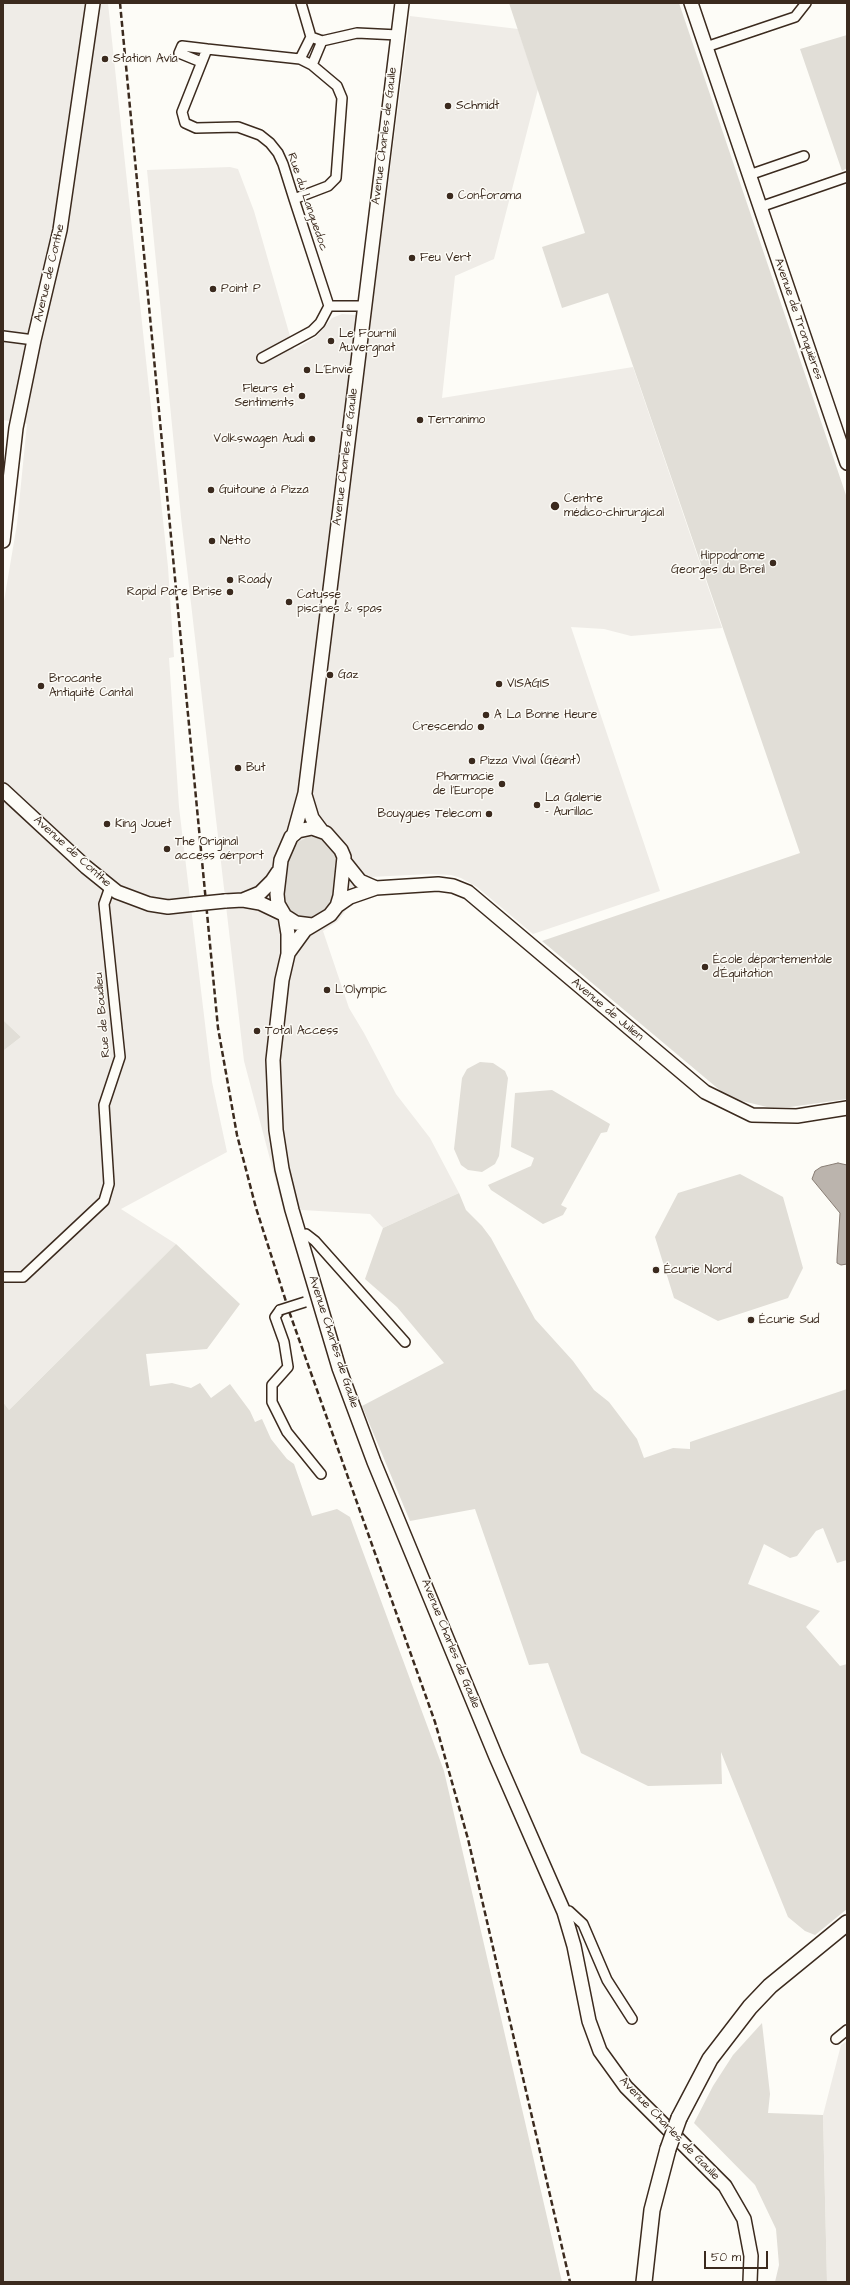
<!DOCTYPE html>
<meta charset="utf-8">
<style>
body{margin:0}
#map{position:relative;width:850px;height:2285px;overflow:hidden;background:#fdfcf7;font-family:"Architects Daughter",sans-serif}
canvas{display:block}
.frame{position:absolute;inset:0;border:4px solid #3b2a1e;pointer-events:none}
.scale{position:absolute;left:704px;top:2251px;width:64px;height:18px;box-sizing:border-box;border:2px solid #3b2a1e;border-top:0;padding-left:5px;font-size:12px;line-height:14px;white-space:nowrap;color:#3b2a1e;-webkit-text-stroke:3px #fdfcf7;paint-order:stroke}
</style>
<div id="map">
<canvas width="850" height="2285"></canvas>
<div class="frame"></div>
<div class="scale">50 m</div>
</div>
<script>
const c = document.querySelector('canvas').getContext('2d');
c.lineJoin = 'round';
function fillPath(path, color) {
  c.fillStyle = color;
  c.fill(path, 'evenodd');
}
function poly(rows) {
  const path = new Path2D();
  for (const r of rows) {
    path.moveTo(r[0], r[1]);
    for (let i = 2; i < r.length; i += 2) path.lineTo(r[i], r[i + 1]);
  }
  return path;
}
function stroke(path, color, width, dash) {
  c.strokeStyle = color;
  c.lineWidth = width;
  c.lineCap = dash ? 'butt' : 'round';
  c.setLineDash(dash || []);
  c.stroke(path);
}
function label(font, color, halo, rows, align = 'center') {
  c.font = font + ' "Architects Daughter",sans-serif';
  c.lineWidth = 3;
  c.setLineDash([]);
  c.textBaseline = 'middle';
  c.strokeStyle = halo;
  c.fillStyle = color;
  for (const [text, x, y, turn = 0] of rows) {
    c.save();
    c.translate(x, y);
    c.rotate((+turn || 0) * Math.PI / 180);
    c.textAlign = isNaN(turn) ? turn : align;
    if (halo) c.strokeText(text, 0, 0);
    c.fillText(text, 0, 0);
    c.restore();
  }
}
fillPath(poly([
 [3,3,108,3,168,567,174,657,169,658,179,807,212,1082,227,1152,121,1209,176,1244,9,1410,3,1402,3,1051,21,1037,3,1020,3,607,17,524,27,424,3,420],
 [410,16,518,29,538,89,494,259,455,276,442,398,633,367,722,628,631,636,604,629,571,627,660,891,533,934,477,887,461,878,451,875,430,874,370,877,338,921,323,931,349,1008,364,1033,396,1094,430,1138,459,1193,383,1228,370,1214,302,1210,284,1212,244,1061,181,517,147,170,230,167,238,169,254,211,294,350,316,337,332,318,342,314,371,316],
 [847,2041,847,2282,827,2282,823,2115,841,2045]
]), '#efece7');
fillPath(poly([
 [509,3,679,3,847,498,847,1099,790,1107,767,1107,738,1100,722,1092,542,941,800,853,608,293,562,308,542,247,585,233],
 [847,35,847,168,842,171,800,49],
 [310,836,326,841,336,854,337,861,332,902,324,913,311,919,297,917,291,913,284,901,282,891,287,855,294,844],
 [3,1020,21,1037,3,1051],
 [480,1062,493,1063,505,1071,508,1078,499,1156,495,1164,482,1172,468,1170,461,1165,454,1149,462,1078,467,1069],
 [552,1090,610,1124,607,1132,601,1133,561,1205,567,1208,563,1215,543,1224,491,1190,488,1185,531,1166,534,1158,511,1147,515,1093],
 [740,1174,783,1197,803,1268,788,1298,718,1321,674,1298,655,1237,678,1193],
 [459,1193,466,1210,482,1226,491,1238,535,1319,573,1361,594,1390,609,1402,637,1439,644,1458,673,1448,690,1449,690,1442,847,1389,847,1560,837,1563,823,1528,816,1531,797,1556,790,1558,764,1544,748,1584,820,1611,806,1627,840,1666,847,1664,847,1909,815,1935,805,1931,788,1917,721,1752,722,1784,648,1786,581,1753,548,1663,529,1665,475,1509,410,1521,362,1406,444,1363,397,1307,365,1279,383,1228],
 [176,1244,240,1304,207,1349,146,1354,150,1386,172,1383,191,1388,200,1383,211,1398,230,1384,250,1411,255,1422,262,1419,271,1439,287,1459,294,1464,312,1516,337,1509,350,1517,444,1771,562,2282,3,2282,3,1402,9,1410],
 [762,2023,770,2094,768,2113,823,2115,827,2282,775,2282,779,2265,776,2229,755,2185,694,2123,713,2086,733,2055]
]), '#e1ded7');
const water = poly([
 [838,1163,847,1165,847,1264,841,1265,837,1263,837,1259,840,1213,812,1179,815,1171,821,1167,838,1163]
]);
fillPath(water, '#bbb4ad');
stroke(water, '#887d74', 1);
const street = poly([
 [311,37,322,41,357,33,398,35],
 [706,47,795,17,806,3],
 [300,59,311,37,301,3],
 [201,62,179,53,182,46,207,49],
 [312,65,322,41],
 [749,175,804,156],
 [294,199,328,186,336,178,342,98,337,86,312,65,300,59,207,49,182,112,185,123,196,128,238,127,260,135,270,143,278,153,283,164,294,199,329,306,364,306],
 [760,207,847,177],
 [3,336,34,340],
 [262,358,312,331,320,323,329,306],
 [300,1236,306,1234,315,1241,405,1342],
 [3,1277,23,1277,104,1201,109,1184,104,1105,120,1057,104,904,110,887],
 [280,1310,275,1317,284,1342,288,1367,272,1385,272,1402,287,1432,321,1474],
 [564,1912,569,1911,583,1924,607,1980,632,2019],
 [836,2039,847,2030]
]);
const secondary = poly([
 [691,3,847,463],
 [3,541,16,428,34,340,60,230,93,3],
 [3,790,86,867,117,892,149,904,168,907,195,904],
 [305,795,312,818,321,830],
 [294,833,305,793,402,3],
 [344,861,360,881,376,888],
 [243,900,260,893,272,881,278,872],
 [225,901,243,900,260,903,283,914],
 [337,906,350,897,376,888,438,884,453,886,468,892,705,1092,752,1115,797,1116,847,1108],
 [285,916,288,934,288,954,282,980,273,1060,276,1130,282,1169,292,1210,339,1368,374,1462,496,1757,564,1912,574,1946,589,2021,600,2051,626,2087,725,2186,744,2219,751,2256,750,2282],
 [289,952,305,930,330,915,337,906,340,896,344,857,341,850,326,833,312,828,298,831,291,837,281,860,277,894,278,904,285,916,296,923,312,925]
]);
const primary = poly([
 [679,2118,710,2059,750,2007,770,1986,847,1923],
 [644,2282,652,2210,668,2149]
]);
stroke(street, '#3b2a1e', 12);
stroke(secondary, '#3b2a1e', 16);
stroke(primary, '#3b2a1e', 18);
stroke(street, '#fdfcf7', 9);
stroke(secondary, '#fdfcf7', 13);
stroke(primary, '#fdfcf7', 15);
stroke(poly([
 [120,3,218,1028,237,1135,256,1208,290,1314,435,1722,468,1839,570,2282]
]), '#3b2a1e', 2.5, [6, 3]);
const streetBridge = poly([
 [280,1310,305,1302]
]);
const secondaryBridge = poly([
 [195,904,225,901]
]);
const primaryBridge = poly([
 [668,2149,679,2118]
]);
stroke(streetBridge, '#3b2a1e', 12, []);
stroke(secondaryBridge, '#3b2a1e', 16, []);
stroke(primaryBridge, '#3b2a1e', 18, []);
stroke(streetBridge, '#fdfcf7', 9);
stroke(secondaryBridge, '#fdfcf7', 13);
stroke(primaryBridge, '#fdfcf7', 15);
for (const [x, y, r, color] of [
 [105,59,4,"#3b2a1e"],
 [448,106,4,"#3b2a1e"],
 [450,196,4,"#3b2a1e"],
 [412,258,4,"#3b2a1e"],
 [213,289,4,"#3b2a1e"],
 [331,341,4,"#3b2a1e"],
 [307,370,4,"#3b2a1e"],
 [302,396,4,"#3b2a1e"],
 [420,420,4,"#3b2a1e"],
 [312,439,4,"#3b2a1e"],
 [211,490,4,"#3b2a1e"],
 [555,506,5,"#3b2a1e"],
 [212,541,4,"#3b2a1e"],
 [773,563,4,"#3b2a1e"],
 [230,580,4,"#3b2a1e"],
 [230,592,4,"#3b2a1e"],
 [289,602,4,"#3b2a1e"],
 [330,675,4,"#3b2a1e"],
 [499,684,4,"#3b2a1e"],
 [41,686,4,"#3b2a1e"],
 [486,715,4,"#3b2a1e"],
 [481,727,4,"#3b2a1e"],
 [472,761,4,"#3b2a1e"],
 [238,768,4,"#3b2a1e"],
 [502,784,4,"#3b2a1e"],
 [537,805,4,"#3b2a1e"],
 [489,814,4,"#3b2a1e"],
 [107,824,4,"#3b2a1e"],
 [167,849,4,"#3b2a1e"],
 [705,967,4,"#3b2a1e"],
 [327,990,4,"#3b2a1e"],
 [257,1031,4,"#3b2a1e"],
 [656,1270,4,"#3b2a1e"],
 [751,1320,4,"#3b2a1e"]
]) {
  const dot = new Path2D();
  dot.arc(x, y, r, 0, 2 * Math.PI);
  c.fillStyle = color;
  c.fill(dot);
  stroke(dot, '#fdfcf7', 1.5);
}
label('12px', '#3b2a1e', '#fdfcf7', [
 ["Station Avia",113,59],
 ["Schmidt",456,106],
 ["Conforama",458,196],
 ["Feu Vert",420,258],
 ["Point P",221,289],
 ["Le Fournil",339,334],
 ["Auvergnat",339,348],
 ["L'Envie",315,370],
 ["Fleurs et",294,389,"right"],
 ["Sentiments",294,403,"right"],
 ["Terranimo",428,420],
 ["Volkswagen Audi",304,439,"right"],
 ["Guitoune à Pizza",219,490],
 ["Centre",564,499],
 ["médico-chirurgical",564,513],
 ["Netto",220,541],
 ["Hippodrome",765,556,"right"],
 ["Georges du Breil",765,570,"right"],
 ["Roady",238,580],
 ["Rapid Pare Brise",222,592,"right"],
 ["Catusse",297,595],
 ["piscines & spas",297,609],
 ["Gaz",338,675],
 ["Brocante",49,679],
 ["Antiquité Cantal",49,693],
 ["VISAGIS",507,684],
 ["A La Bonne Heure",494,715],
 ["Crescendo",473,727,"right"],
 ["Pizza Vival (Géant)",480,761],
 ["But",246,768],
 ["Pharmacie",494,777,"right"],
 ["de l'Europe",494,791,"right"],
 ["La Galerie",545,798],
 ["- Aurillac",545,812],
 ["Bouygues Telecom",481,814,"right"],
 ["King Jouet",115,824],
 ["The Original",175,842],
 ["access aérport",175,856],
 ["École départementale",713,960],
 ["d'Équitation",713,974],
 ["L'Olympic",335,990],
 ["Total Access",265,1031],
 ["Écurie Nord",664,1270],
 ["Écurie Sud",759,1320]
], 'left');
label('12px', '#3b2a1e', '#fdfcf7', [
 ["Avenue Charles de Gaulle",385,136,-83],
 ["Rue du Languedoc",307,202,71],
 ["Avenue de Conthe",50,273,-77],
 ["Avenue de Tronquières",798,319,71],
 ["Avenue Charles de Gaulle",346,457,-83],
 ["Avenue de Conthe",72,852,42],
 ["Avenue de Julien",607,1010,40],
 ["Rue de Boudieu",103,1015,-95],
 ["Avenue Charles de Gaulle",333,1342,72],
 ["Avenue Charles de Gaulle",450,1644,68],
 ["Avenue Charles de Gaulle",669,2129,46]
]);
</script>
